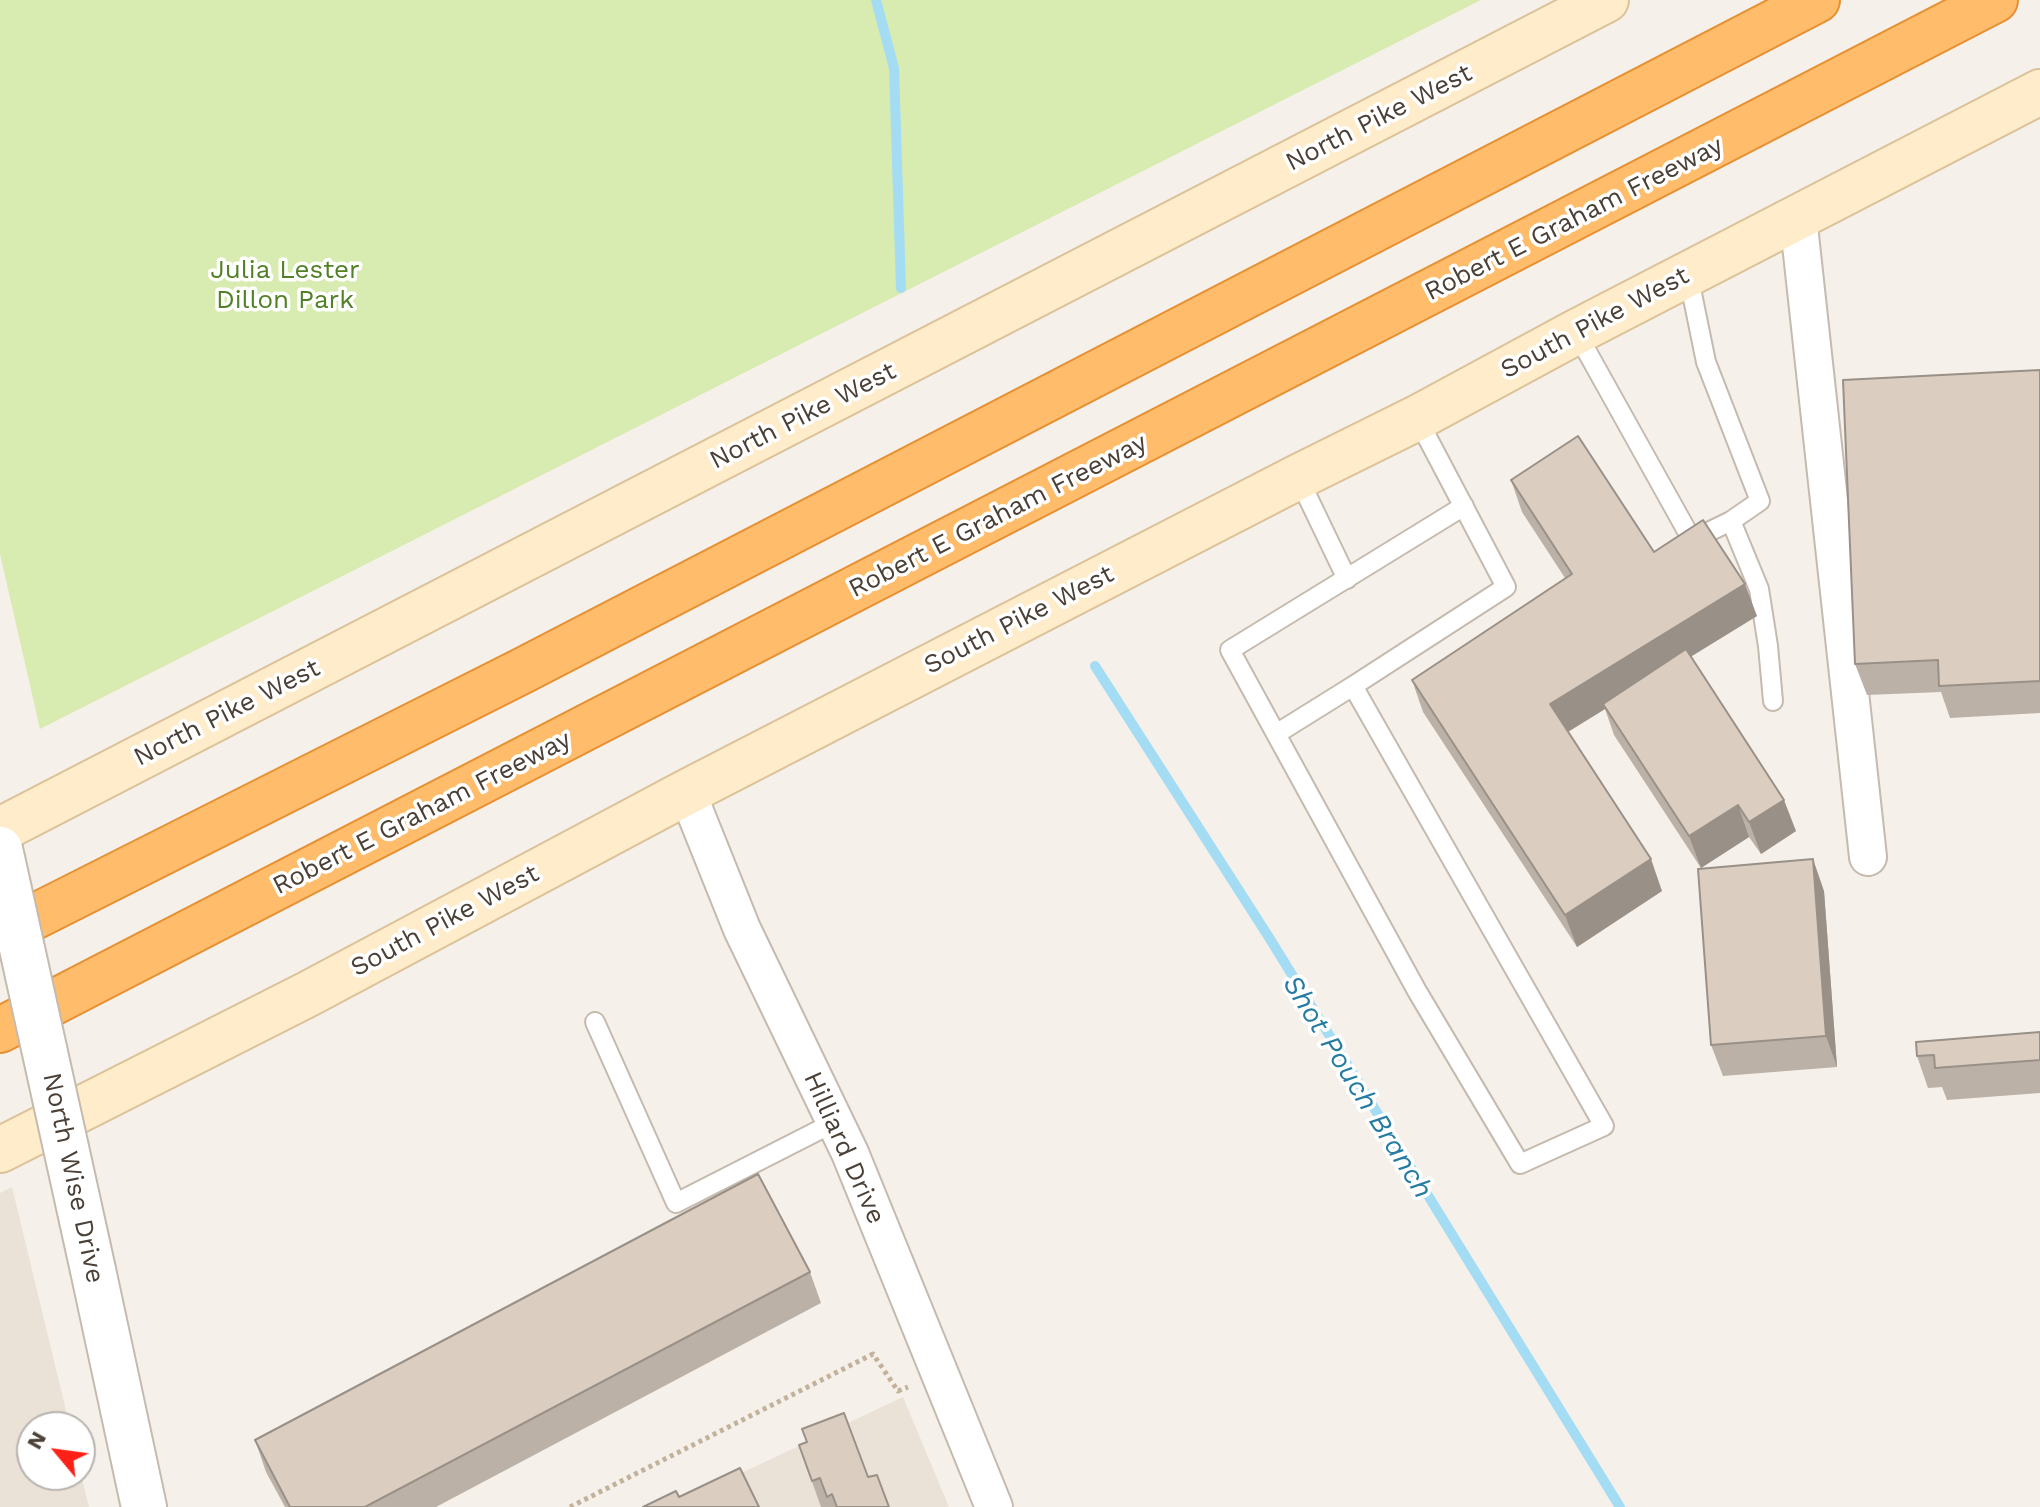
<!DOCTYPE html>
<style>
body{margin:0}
#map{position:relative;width:2040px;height:1507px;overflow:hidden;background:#f5f1ea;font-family:"Work Sans",sans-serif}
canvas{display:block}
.north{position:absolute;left:16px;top:1411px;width:80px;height:80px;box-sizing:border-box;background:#fff;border:2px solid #b7b3af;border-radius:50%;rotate:299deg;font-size:22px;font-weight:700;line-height:32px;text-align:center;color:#4a4037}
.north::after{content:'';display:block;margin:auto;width:28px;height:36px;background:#ff2017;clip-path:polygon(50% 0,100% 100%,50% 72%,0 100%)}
</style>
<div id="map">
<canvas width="2040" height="1507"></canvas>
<div class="north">N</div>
</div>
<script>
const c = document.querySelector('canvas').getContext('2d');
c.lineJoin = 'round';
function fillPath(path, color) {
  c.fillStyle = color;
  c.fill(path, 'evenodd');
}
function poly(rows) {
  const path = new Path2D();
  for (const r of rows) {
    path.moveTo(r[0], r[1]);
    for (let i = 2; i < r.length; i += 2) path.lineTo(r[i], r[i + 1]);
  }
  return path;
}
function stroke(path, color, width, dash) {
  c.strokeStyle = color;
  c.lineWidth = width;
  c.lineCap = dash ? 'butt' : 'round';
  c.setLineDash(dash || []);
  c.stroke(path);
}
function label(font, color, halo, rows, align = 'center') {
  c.font = font + ' "Work Sans",sans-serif';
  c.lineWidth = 7;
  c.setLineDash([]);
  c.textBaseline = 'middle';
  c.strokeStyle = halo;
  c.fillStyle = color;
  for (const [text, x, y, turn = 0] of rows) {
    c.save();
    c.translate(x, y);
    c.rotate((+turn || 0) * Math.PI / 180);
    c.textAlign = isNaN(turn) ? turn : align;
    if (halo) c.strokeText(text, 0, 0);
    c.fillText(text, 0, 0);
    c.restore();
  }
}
fillPath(poly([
 [12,1187,70,1427,32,1427,32,1475,80,1475,80,1471,89,1507,0,1507,0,1193],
 [903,1397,949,1507,669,1507]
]), '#eae2d7');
fillPath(poly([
 [0,0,1481,0,40,729,0,554]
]), '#d8ebb1');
stroke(poly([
 [876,0,894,68,901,288],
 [1095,666,1270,939,1620,1507]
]), '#a4dcf4', 10);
const service = poly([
 [1576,332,1692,540,1731,521,1760,501,1706,362,1688,274],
 [1298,477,1347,579],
 [1731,521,1759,589,1768,646,1773,701],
 [1353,686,1506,587,1417,418],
 [1276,734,1353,686,1604,1126,1520,1164,1417,991,1276,734,1230,650,1464,506],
 [595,1022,676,1203,835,1122]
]);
const minor = poly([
 [1798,217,1868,857],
 [687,792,742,929,850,1153,994,1507]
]);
const tertiary = poly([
 [93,1270,144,1507]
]);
const secondary = poly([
 [0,830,1606,0],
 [0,1150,308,994,687,792,1298,477,1417,418,1576,332,2040,92]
]);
const motorway = poly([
 [0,934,522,671,1817,0],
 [0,1030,1995,0]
]);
stroke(service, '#c5baae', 22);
stroke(minor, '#c5baae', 40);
stroke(tertiary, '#c5baae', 48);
stroke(secondary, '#dbc299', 48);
stroke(motorway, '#e69033', 48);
stroke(poly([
 [570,1507,873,1354,898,1391,908,1387]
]), '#c4b19c', 5, [4, 4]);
stroke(service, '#fff', 18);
stroke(minor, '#fff', 36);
stroke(tertiary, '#fff', 44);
stroke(secondary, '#ffecca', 44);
stroke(motorway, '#ffbd6b', 44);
const tertiaryBridge = poly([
 [0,849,93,1270]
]);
stroke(tertiaryBridge, '#c5baae', 48, []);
stroke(tertiaryBridge, '#fff', 44);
fillPath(poly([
 [2040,370,2040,713,1950,718,1941,692,1867,695,1855,664],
 [1511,480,1654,552,1757,616,1691,656,1796,831,1761,854,1749,837,1701,868,1614,735,1605,709,1568,732,1662,891,1577,947,1423,712,1412,680,1565,578,1522,512],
 [1824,891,1837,1067,1723,1076,1711,1045],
 [2040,1032,2040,1093,1947,1100,1942,1087,1928,1088,1917,1056],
 [810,1272,821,1303,436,1507,285,1507,266,1472,255,1440],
 [799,1445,868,1477,889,1507,821,1507]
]), '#bcb1a6');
fillPath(poly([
 [1745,584,1757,616,1606,709,1603,704,1605,709,1561,736,1550,704],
 [1784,800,1796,831,1761,854,1749,822],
 [1738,805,1749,837,1701,868,1689,836],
 [1651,859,1662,891,1577,947,1565,915],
 [1813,859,1824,891,1837,1067,1826,1036]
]), '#999087');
const building = poly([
 [2040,370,2040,681,1939,686,1938,660,1855,664,1843,380,2040,370],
 [1578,436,1654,552,1703,520,1745,584,1550,704,1651,859,1565,915,1412,680,1572,574,1511,480,1578,436],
 [1686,649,1784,800,1749,822,1738,805,1689,836,1603,704,1686,649],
 [1813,859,1826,1036,1711,1045,1698,869,1813,859],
 [2040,1032,2040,1060,1935,1068,1934,1055,1917,1056,1916,1042,2040,1032],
 [758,1174,810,1272,365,1507,290,1507,255,1440,758,1174],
 [844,1413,868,1477,877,1475,889,1507,837,1507,832,1494,827,1497,820,1478,812,1481,799,1445,807,1442,802,1429,844,1413],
 [740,1468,759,1507,643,1507,676,1491,679,1497,740,1468]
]);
fillPath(building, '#dbcec1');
stroke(building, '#999087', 2);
label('26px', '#4a4037', '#fff', [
 ["North Pike West",1379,118,-27],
 ["Robert E Graham Freeway",1574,219,-27],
 ["South Pike West",1595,323,-28],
 ["North Pike West",803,416,-27],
 ["Robert E Graham Freeway",998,516,-27],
 ["South Pike West",1019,620,-27],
 ["North Pike West",227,713,-27],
 ["Robert E Graham Freeway",422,813,-27],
 ["South Pike West",445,921,-28],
 ["Hilliard Drive",844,1148,66],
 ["North Wise Drive",73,1178,78]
]);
label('26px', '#528026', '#fff', [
 ["Julia Lester",285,270],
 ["Dillon Park",285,300]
]);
label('italic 28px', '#257ca3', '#fff', [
 ["Shot Pouch Branch",1357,1087,58]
]);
</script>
